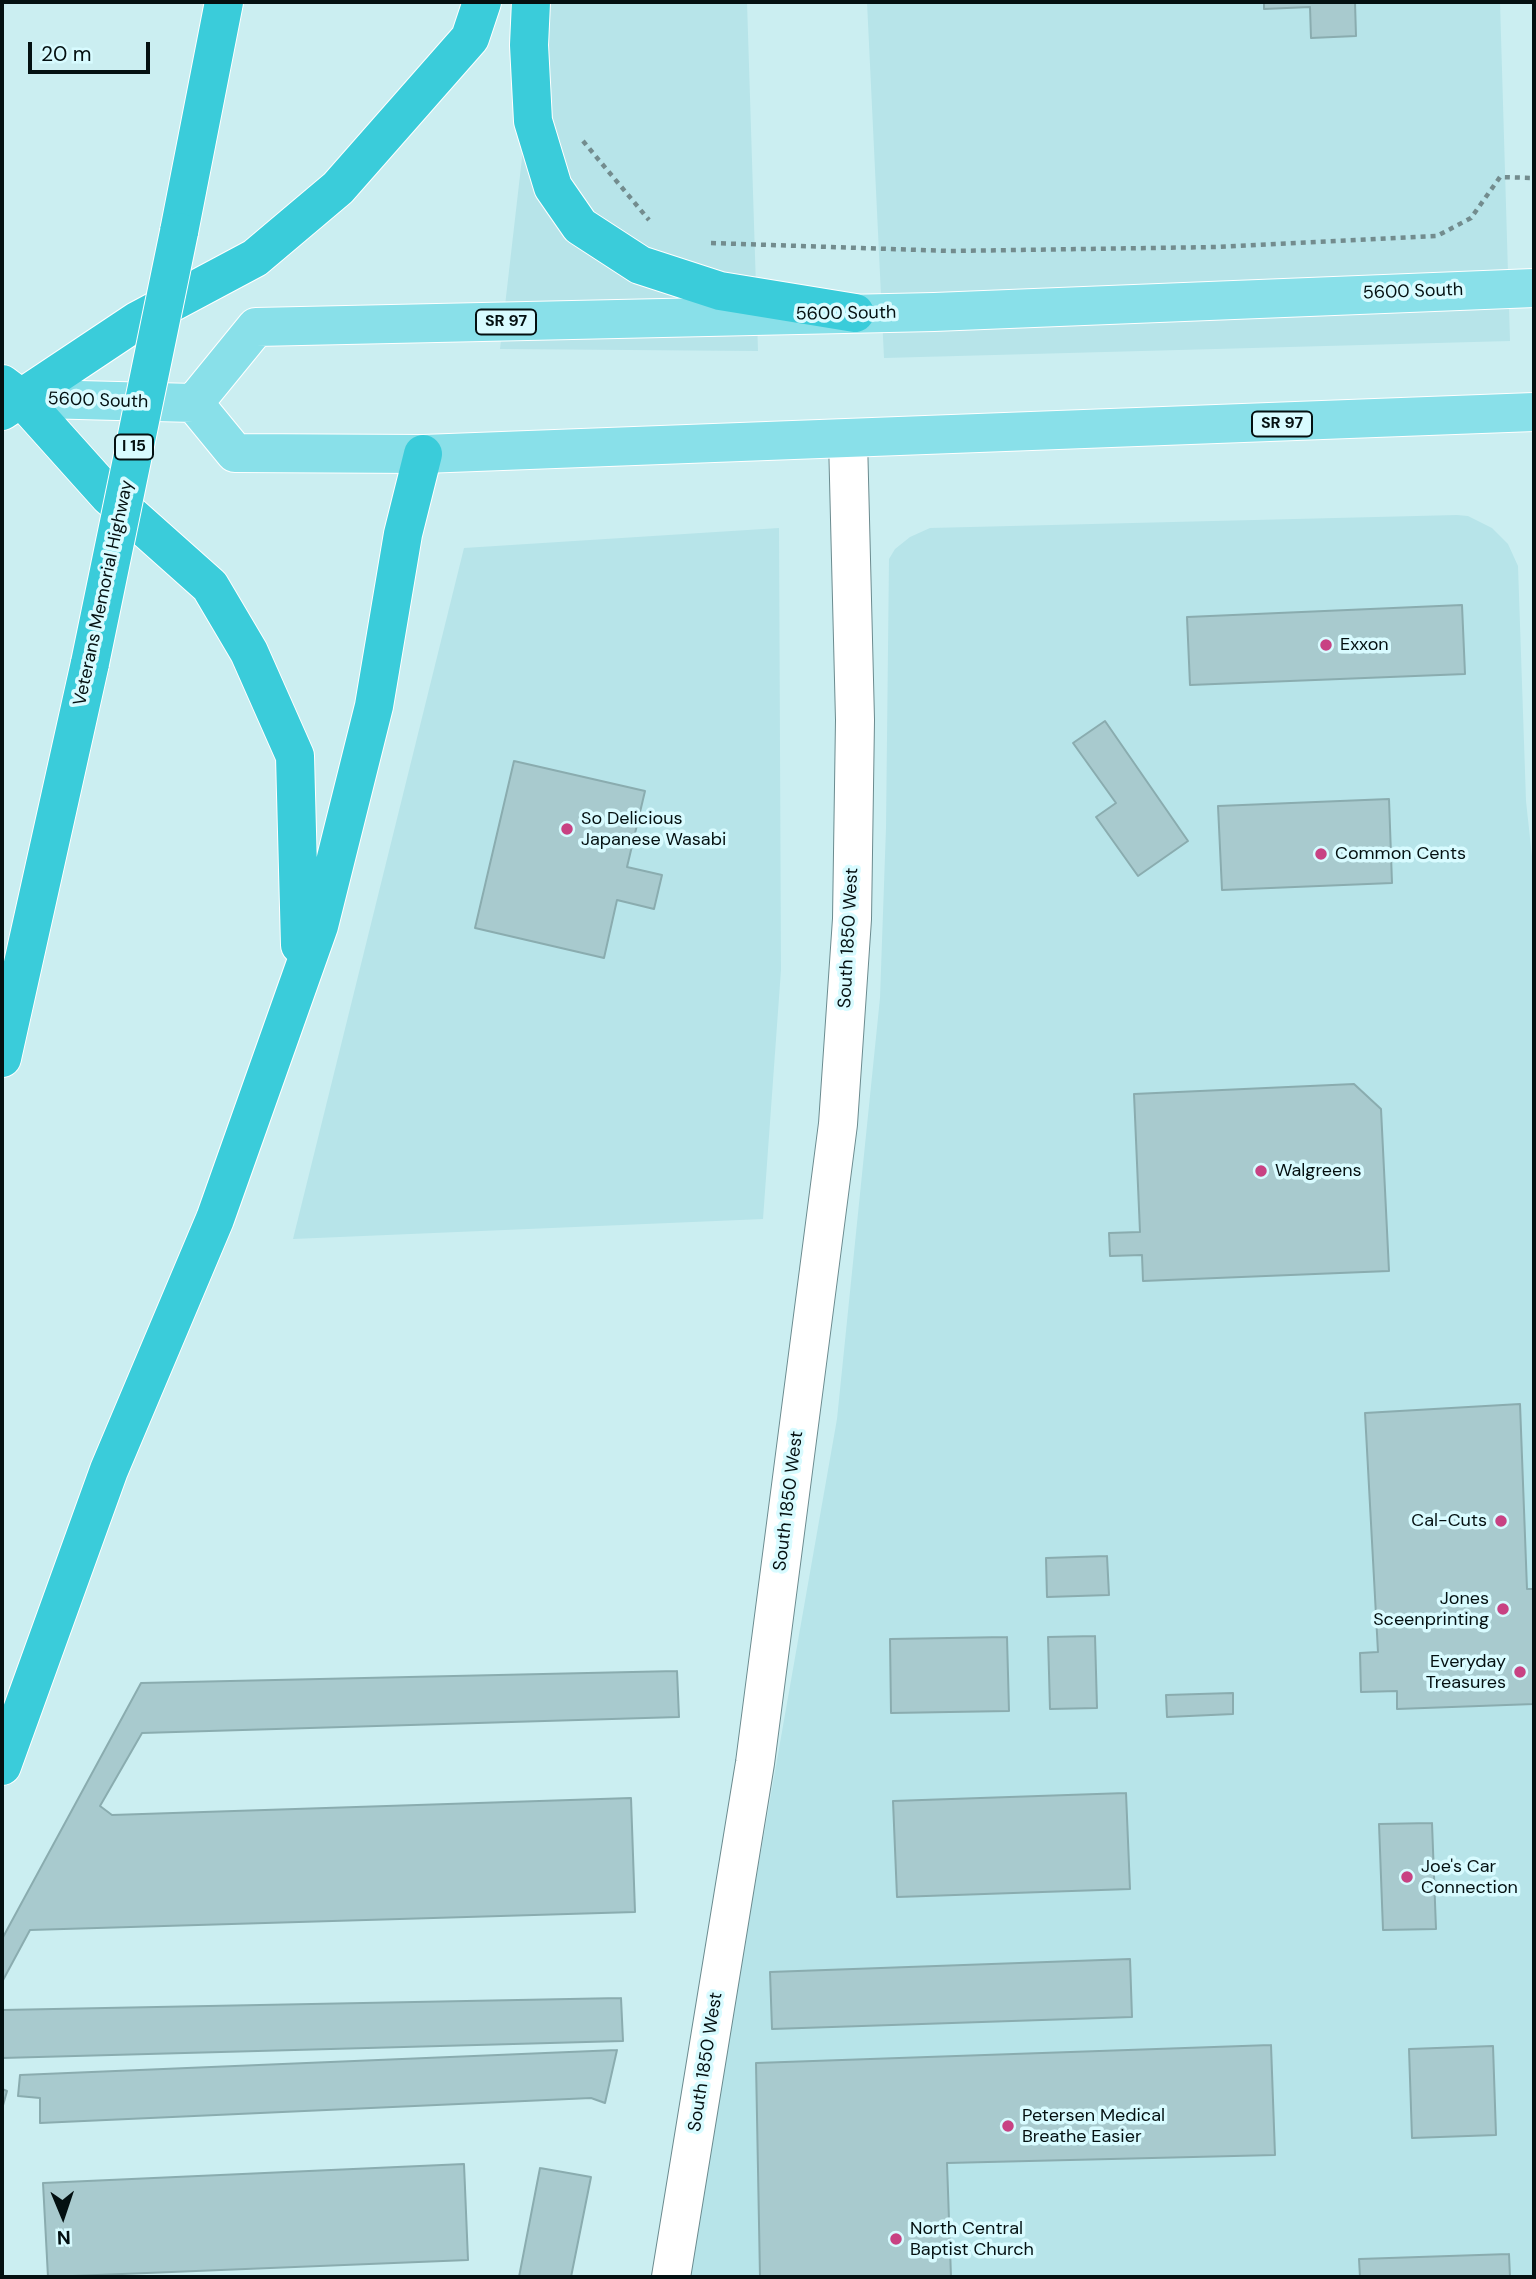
<!DOCTYPE html>
<style>
body{margin:0}
#map{position:relative;width:1536px;height:2279px;overflow:hidden;background:#cbeef1;font-family:"DM Sans",sans-serif}
canvas{display:block}
.frame{position:absolute;inset:0;border:4px solid #041011;pointer-events:none}
.north{position:absolute;left:28px;top:2181px;width:70px;height:70px;-webkit-text-stroke:5px #d8fbff;paint-order:stroke;rotate:178deg;font-size:19px;font-weight:700;line-height:28px;text-align:center;color:#041011}
.north::after{content:'';display:block;margin:auto;width:24px;height:32px;background:#041011;clip-path:polygon(50% 0,100% 100%,50% 72%,0 100%)}
.scale{position:absolute;left:28px;top:42px;width:122px;height:32px;box-sizing:border-box;border:4px solid #041011;border-top:0;padding-left:9px;font-size:21px;line-height:24px;white-space:nowrap;color:#041011;-webkit-text-stroke:5px #d8fbff;paint-order:stroke}
</style>
<div id="map">
<canvas width="1536" height="2279"></canvas>
<div class="frame"></div>
<div class="north">N</div>
<div class="scale">20 m</div>
</div>
<script>
const c = document.querySelector('canvas').getContext('2d');
c.lineJoin = 'round';
function fillPath(path, color) {
  c.fillStyle = color;
  c.fill(path, 'evenodd');
}
function poly(rows) {
  const path = new Path2D();
  for (const r of rows) {
    path.moveTo(r[0], r[1]);
    for (let i = 2; i < r.length; i += 2) path.lineTo(r[i], r[i + 1]);
  }
  return path;
}
function stroke(path, color, width, dash) {
  c.strokeStyle = color;
  c.lineWidth = width;
  c.lineCap = dash ? 'butt' : 'round';
  c.setLineDash(dash || []);
  c.stroke(path);
}
function label(font, color, halo, rows, align = 'center') {
  c.font = font + ' "DM Sans",sans-serif';
  c.lineWidth = 7;
  c.setLineDash([]);
  c.textBaseline = 'middle';
  c.strokeStyle = halo;
  c.fillStyle = color;
  for (const [text, x, y, turn = 0] of rows) {
    c.save();
    c.translate(x, y);
    c.rotate((+turn || 0) * Math.PI / 180);
    c.textAlign = isNaN(turn) ? turn : align;
    if (halo) c.strokeText(text, 0, 0);
    c.fillText(text, 0, 0);
    c.restore();
  }
}
fillPath(poly([
 [540,2,747,2,758,351,500,349],
 [867,2,1500,2,1510,341,884,358],
 [1457,515,1468,516,1492,528,1508,544,1518,566,1526,801,1534,875,1534,2277,686,2277,837,1419,880,998,886,828,889,559,895,549,910,537,930,528],
 [779,528,781,970,763,1219,293,1239,464,548]
]), '#b7e4e9');
const building = poly([
 [1264,2,1369,2,1355,2,1356,36,1311,38,1310,7,1264,9,1264,2],
 [1462,605,1465,674,1190,685,1187,617,1462,605],
 [1105,721,1188,841,1138,876,1096,817,1116,803,1073,743,1105,721],
 [514,761,645,791,627,867,662,875,654,909,617,900,604,958,475,928,514,761],
 [1389,799,1392,883,1222,890,1218,806,1389,799],
 [1354,1084,1381,1109,1389,1271,1143,1281,1142,1255,1110,1256,1109,1233,1140,1232,1134,1094,1354,1084],
 [1520,1404,1527,1589,1534,1589,1534,1704,1397,1709,1397,1691,1361,1692,1360,1653,1378,1652,1365,1413,1520,1404],
 [1107,1556,1109,1595,1047,1597,1046,1558,1107,1556],
 [1095,1636,1097,1708,1050,1709,1048,1637,1095,1636],
 [1007,1637,1009,1711,891,1713,890,1639,1007,1637],
 [677,1671,679,1717,142,1733,100,1806,112,1815,631,1798,635,1912,30,1930,2,1982,2,1939,141,1683,677,1671],
 [1233,1693,1233,1714,1167,1717,1166,1695,1233,1693],
 [1126,1793,1130,1889,897,1897,893,1801,1126,1793],
 [1432,1823,1436,1929,1383,1930,1379,1824,1432,1823],
 [1130,1959,1132,2017,772,2029,770,1972,1130,1959],
 [621,1998,623,2041,2,2058,2,2010,621,1998],
 [1271,2045,1275,2155,947,2163,951,2277,760,2277,756,2063,1271,2045],
 [1493,2046,1496,2135,1412,2138,1409,2049,1493,2046],
 [617,2050,605,2103,591,2098,40,2123,40,2098,18,2096,20,2075,617,2050],
 [2,2089,7,2091,2,2109,2,2089],
 [464,2164,468,2260,48,2277,43,2183,464,2164],
 [540,2168,591,2177,571,2277,519,2277,540,2168],
 [1509,2254,1510,2277,1360,2277,1359,2259,1509,2254]
]);
fillPath(building, '#a8cace');
stroke(building, '#8aacaf', 2);
const minor = poly([
 [671,2277,755,1763,838,1124,852,919,855,720,848,439]
]);
const major = poly([
 [3,398,194,403,235,453,423,454,1534,412],
 [194,403,256,327,934,312,1534,288]
]);
const highway = poly([
 [531,2,529,45,533,121,553,187,580,226,640,265,720,291,855,313],
 [179,232,224,2],
 [2,384,22,399,109,496,210,586,249,652,295,756,300,945],
 [2,411,137,321,255,258,338,188,470,38,482,2],
 [2,1058,90,663],
 [2,1766,109,1470,215,1219,319,926,374,706,403,534,423,454]
]);
stroke(minor, '#6b8b8f', 40);
stroke(major, '#fff', 40);
stroke(highway, '#fff', 40);
stroke(poly([
 [583,141,649,220],
 [711,243,950,251,1216,247,1437,236,1471,218,1500,177,1534,178]
]), '#738c8e', 4.5, [5, 5]);
stroke(minor, '#fff', 38);
stroke(major, '#89e0e9', 38);
stroke(highway, '#3accda', 38);
const highwayBridge = poly([
 [90,663,179,232]
]);
stroke(highwayBridge, '#fff', 40, []);
stroke(highwayBridge, '#3accda', 38);
for (const [x, y, r, color] of [
 [1326,645,7,"#c84283"],
 [567,829,7,"#c84283"],
 [1321,854,7,"#c84283"],
 [1261,1171,7,"#c84283"],
 [1501,1521,7,"#c84283"],
 [1503,1609,7,"#c84283"],
 [1520,1672,7,"#c84283"],
 [1407,1877,7,"#c84283"],
 [1008,2126,7,"#c84283"],
 [896,2239,7,"#c84283"]
]) {
  const dot = new Path2D();
  dot.arc(x, y, r, 0, 2 * Math.PI);
  c.fillStyle = color;
  c.fill(dot);
  stroke(dot, '#d8fbff', 2.5);
}
for (const [x, y, w] of [
 [506,322,60],
 [1282,424,60],
 [134,447,38]
]) {
  const box = new Path2D();
  box.roundRect(x - w / 2, y - 12.5, w, 25, 5);
  c.fillStyle = '#d8fbff';
  c.fill(box);
  stroke(box, '#041011', 2);
}
label('bold 16px', '#041011', null, [
 ["SR 97",506,322],
 ["SR 97",1282,424],
 ["I 15",134,447]
]);
label('18px', '#041011', '#d8fbff', [
 ["5600 South",1413,292,-2],
 ["5600 South",846,314,-1],
 ["5600 South",98,401,2],
 ["Veterans Memorial Highway",104,593,-78],
 ["South 1850 West",849,938,-87],
 ["South 1850 West",789,1501,-83],
 ["South 1850 West",706,2062,-81]
]);
label('18px', '#041011', '#d8fbff', [
 ["Exxon",1340,645],
 ["So Delicious",581,819],
 ["Japanese Wasabi",581,840],
 ["Common Cents",1335,854],
 ["Walgreens",1275,1171],
 ["Cal-Cuts",1487,1521,"right"],
 ["Jones",1489,1599,"right"],
 ["Sceenprinting",1489,1620,"right"],
 ["Everyday",1506,1662,"right"],
 ["Treasures",1506,1683,"right"],
 ["Joe's Car",1421,1867],
 ["Connection",1421,1888],
 ["Petersen Medical",1022,2116],
 ["Breathe Easier",1022,2137],
 ["North Central",910,2229],
 ["Baptist Church",910,2250]
], 'left');
</script>
